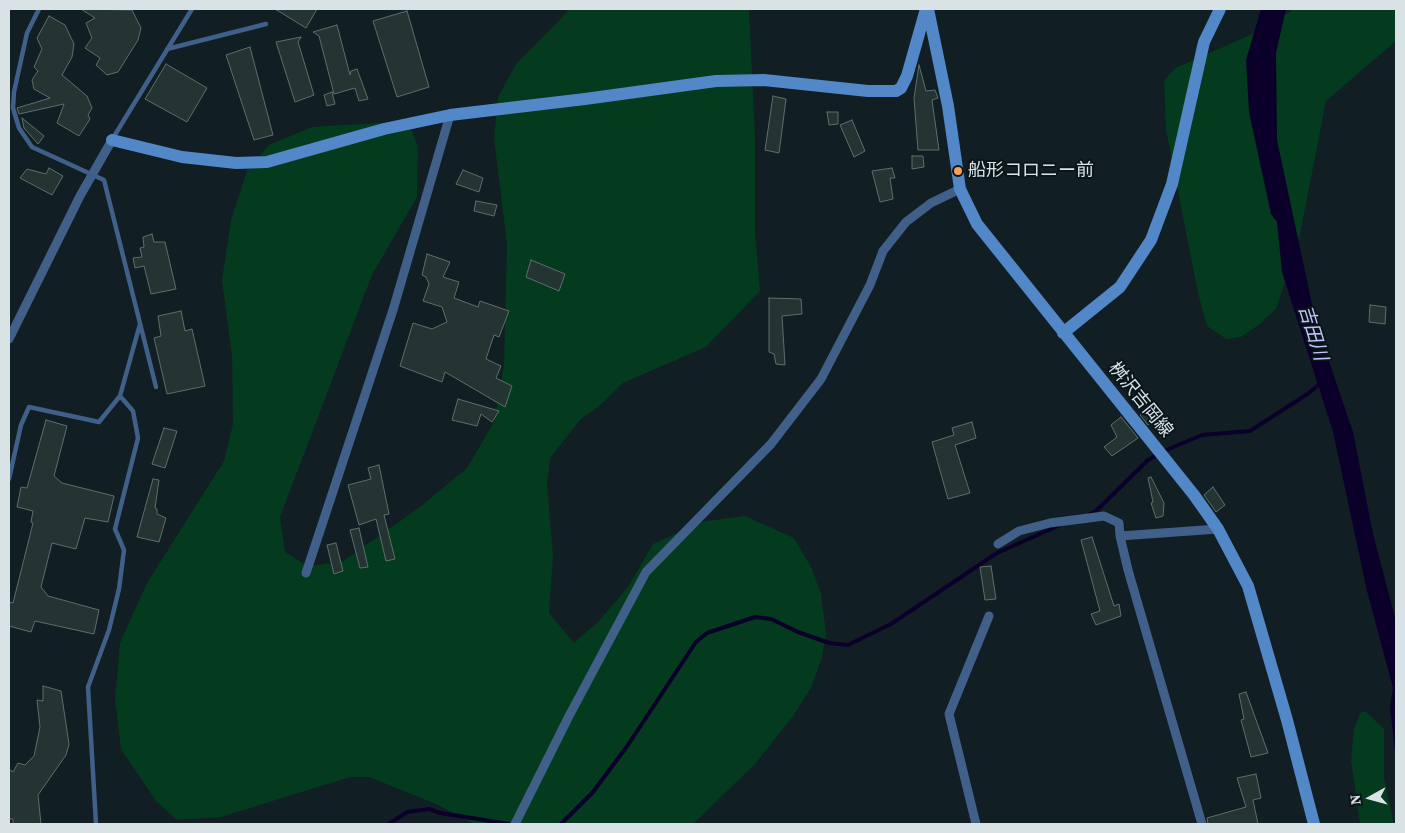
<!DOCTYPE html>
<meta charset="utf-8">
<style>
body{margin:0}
#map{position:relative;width:1405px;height:833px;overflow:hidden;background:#111e23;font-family:"Source Serif 4",serif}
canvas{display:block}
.frame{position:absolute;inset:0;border:10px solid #d9e2e5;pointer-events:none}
.north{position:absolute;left:1345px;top:773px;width:50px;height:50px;-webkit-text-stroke:4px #081519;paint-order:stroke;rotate:263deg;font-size:14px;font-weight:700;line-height:20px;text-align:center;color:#d9e2e5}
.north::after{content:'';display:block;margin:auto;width:18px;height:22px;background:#d9e2e5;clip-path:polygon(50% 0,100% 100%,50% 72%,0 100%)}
</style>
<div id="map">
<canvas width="1405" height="833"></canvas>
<div class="frame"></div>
<div class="north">N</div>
</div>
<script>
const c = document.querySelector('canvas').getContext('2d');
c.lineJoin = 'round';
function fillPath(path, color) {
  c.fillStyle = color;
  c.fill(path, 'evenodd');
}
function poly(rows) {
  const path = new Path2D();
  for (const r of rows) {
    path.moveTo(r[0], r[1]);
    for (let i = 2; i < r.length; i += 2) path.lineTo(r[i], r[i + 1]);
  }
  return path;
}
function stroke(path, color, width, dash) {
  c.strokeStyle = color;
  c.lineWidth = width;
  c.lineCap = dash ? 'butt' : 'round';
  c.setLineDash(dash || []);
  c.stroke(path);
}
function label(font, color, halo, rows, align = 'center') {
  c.font = font + ' "Source Serif 4","Noto Sans JP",serif';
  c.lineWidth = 4;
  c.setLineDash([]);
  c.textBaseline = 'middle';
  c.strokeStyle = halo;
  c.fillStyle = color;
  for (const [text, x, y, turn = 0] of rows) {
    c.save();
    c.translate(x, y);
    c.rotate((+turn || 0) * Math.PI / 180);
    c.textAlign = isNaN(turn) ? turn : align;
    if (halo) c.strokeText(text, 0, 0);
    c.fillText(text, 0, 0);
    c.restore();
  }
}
fillPath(poly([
 [570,9,749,9,755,134,755,232,760,291,706,347,623,383,598,407,581,419,550,458,547,484,553,556,549,613,574,643,599,621,628,587,653,544,700,522,745,516,794,538,811,567,821,594,826,633,822,657,812,686,794,715,755,764,693,824,474,824,436,804,369,777,350,777,221,817,177,820,156,801,121,749,115,700,120,643,147,583,224,461,233,424,232,356,222,280,231,220,247,171,269,145,312,127,396,122,411,129,418,147,417,197,372,275,280,517,285,552,308,566,342,562,420,507,467,468,494,422,504,365,507,244,494,138,498,97,516,64],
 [1295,9,1396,9,1396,41,1326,101,1299,239,1276,309,1260,324,1241,337,1226,339,1207,326,1198,293,1166,130,1164,81,1175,68,1248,36],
 [1361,712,1366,712,1384,729,1384,778,1394,824,1360,824,1351,760,1354,728]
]), '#043a1e');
fillPath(poly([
 [1261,9,1286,9,1276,53,1277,140,1316,323,1353,432,1373,534,1396,621,1396,761,1390,707,1393,688,1367,591,1333,432,1282,272,1277,222,1271,214,1249,112,1246,60]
]), '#0b002a');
stroke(poly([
 [1164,451,1202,435,1250,431,1309,393,1323,381],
 [1090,514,1095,512,1148,460,1157,455],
 [389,824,407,812,429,809,440,813,509,824],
 [561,824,593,792,628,745,696,642,707,633,755,617,771,619,798,632,829,643,848,645,891,624,997,553,1060,525]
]), '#0b002a', 4);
const building = poly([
 [81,9,132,10,141,28,138,40,118,72,107,75,96,65,100,58,85,48,92,38,86,23,95,18,81,9],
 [275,9,317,9,306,28,275,9],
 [407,11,429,87,397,97,373,21,407,11],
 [49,16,65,25,74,44,72,57,62,75,87,96,92,108,88,115,90,119,79,136,57,123,64,104,19,114,17,108,50,98,34,89,32,80,38,71,34,67,42,49,37,38,49,16],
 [337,25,350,75,351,71,357,69,368,99,359,101,355,88,334,94,319,36,313,32,337,25],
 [301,37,298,42,314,95,295,102,276,42,301,37],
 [250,47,273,135,254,140,226,55,250,47],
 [166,64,207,88,187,122,145,99,166,64],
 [919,65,926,91,935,90,938,98,932,100,939,150,918,150,914,98,919,65],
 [332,92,335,104,327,106,324,95,332,92],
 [773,96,786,99,779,153,765,150,773,96],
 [827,112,838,112,838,124,829,125,827,112],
 [22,118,44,136,38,144,24,128,22,118],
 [852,120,865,151,854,157,840,125,852,120],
 [912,156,923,156,924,167,912,169,912,156],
 [49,168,63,176,52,195,20,178,27,169,46,174,49,168],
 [892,168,895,178,890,178,893,199,880,202,872,171,892,168],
 [463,170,483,178,479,192,456,184,463,170],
 [476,201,497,205,494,216,474,211,476,201],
 [152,234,154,242,165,242,176,289,151,294,144,266,135,268,133,258,142,257,140,248,144,247,143,237,152,234],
 [427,254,450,262,443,277,459,282,454,298,478,307,480,301,509,311,499,337,494,335,486,359,501,366,496,378,512,386,505,407,445,372,442,382,400,366,413,323,432,329,447,322,442,307,423,301,429,284,426,277,422,275,427,254],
 [531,260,565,274,559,291,526,277,531,260],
 [769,298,801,299,802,314,782,316,785,365,776,364,774,354,769,352,769,298],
 [1370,305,1386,307,1385,324,1369,322,1370,305],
 [181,311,185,331,192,329,205,386,167,394,154,338,161,336,158,316,181,311],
 [458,399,465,401,499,411,492,422,481,414,477,426,452,420,458,399],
 [1145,411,1153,421,1148,425,1140,415,1145,411],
 [1121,417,1138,438,1112,456,1104,447,1117,437,1111,425,1121,417],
 [46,420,67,426,54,476,62,483,114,496,108,522,85,518,76,549,52,543,41,587,48,596,99,610,94,634,35,621,31,632,9,626,9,602,13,603,33,523,31,522,33,511,17,507,21,487,27,488,46,420],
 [972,422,976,438,955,445,970,493,948,499,932,442,954,435,952,428,972,422],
 [164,428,177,431,165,468,152,464,164,428],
 [379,465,389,514,384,515,395,559,386,561,376,519,359,525,348,485,371,479,368,468,379,465],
 [1151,477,1164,503,1163,516,1156,518,1151,503,1153,502,1148,478,1151,477],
 [153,479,159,480,155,508,157,509,157,514,166,518,159,542,137,537,153,479],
 [1213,487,1225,505,1216,512,1204,495,1213,487],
 [359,528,368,567,360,568,350,530,359,528],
 [1092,537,1114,606,1119,604,1121,616,1096,625,1091,614,1100,611,1081,540,1092,537],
 [336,543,343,571,334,574,327,545,336,543],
 [991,566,996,599,985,600,980,567,991,566],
 [43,686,61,691,69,744,66,755,38,795,41,824,13,824,13,819,9,819,9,769,13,772,18,763,25,765,34,756,40,727,37,700,43,701,43,686],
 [1246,692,1268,753,1251,757,1241,720,1244,719,1239,694,1246,692],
 [1256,774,1261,798,1253,800,1258,824,1208,824,1207,818,1246,807,1237,778,1256,774]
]);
fillPath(building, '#243432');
stroke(building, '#5d6f6d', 1);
stroke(poly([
 [39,9,27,33,14,92,13,108,19,128,32,147,104,180,156,387],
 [167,49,266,24],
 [113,138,192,9],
 [9,479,21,425,29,407,99,422,120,396],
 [96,824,88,687,109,630,119,589,124,550,115,529,138,438,133,411,120,396,140,324]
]), '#406089', 4.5);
stroke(poly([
 [9,339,80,196,112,140],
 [998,544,1019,531,1050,523,1104,516,1119,523,1120,536],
 [306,573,393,310,450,115],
 [515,824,569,716,646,572,771,444,821,379,870,285,883,251,906,222,931,203,960,189],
 [976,824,949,714,989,616],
 [1202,824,1128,570,1120,536,1218,529]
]), '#406089', 9);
stroke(poly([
 [928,9,948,106,960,189,977,224,1194,495,1218,529,1248,586,1287,720,1314,824],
 [112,140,182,157,236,163,267,162,384,129,450,115,585,99,716,81,764,80,868,91,896,91,901,88,907,76,926,9],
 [1063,333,1120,287,1151,240,1172,184,1204,42,1220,9]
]), '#5287c8', 12);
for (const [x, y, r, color] of [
 [958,171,5,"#fd9c55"]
]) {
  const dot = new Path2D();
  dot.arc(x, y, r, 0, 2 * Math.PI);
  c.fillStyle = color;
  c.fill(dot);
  stroke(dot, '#081519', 2);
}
label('18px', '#d9e2e5', '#081519', [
 ["船形コロニー前",968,171]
], 'left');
label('18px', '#d9e2e5', '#081519', [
 ["桝沢吉岡線",1140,400,51]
]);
label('italic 19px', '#c6c2fe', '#081519', [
 ["吉田川",1312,333,73]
]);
</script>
